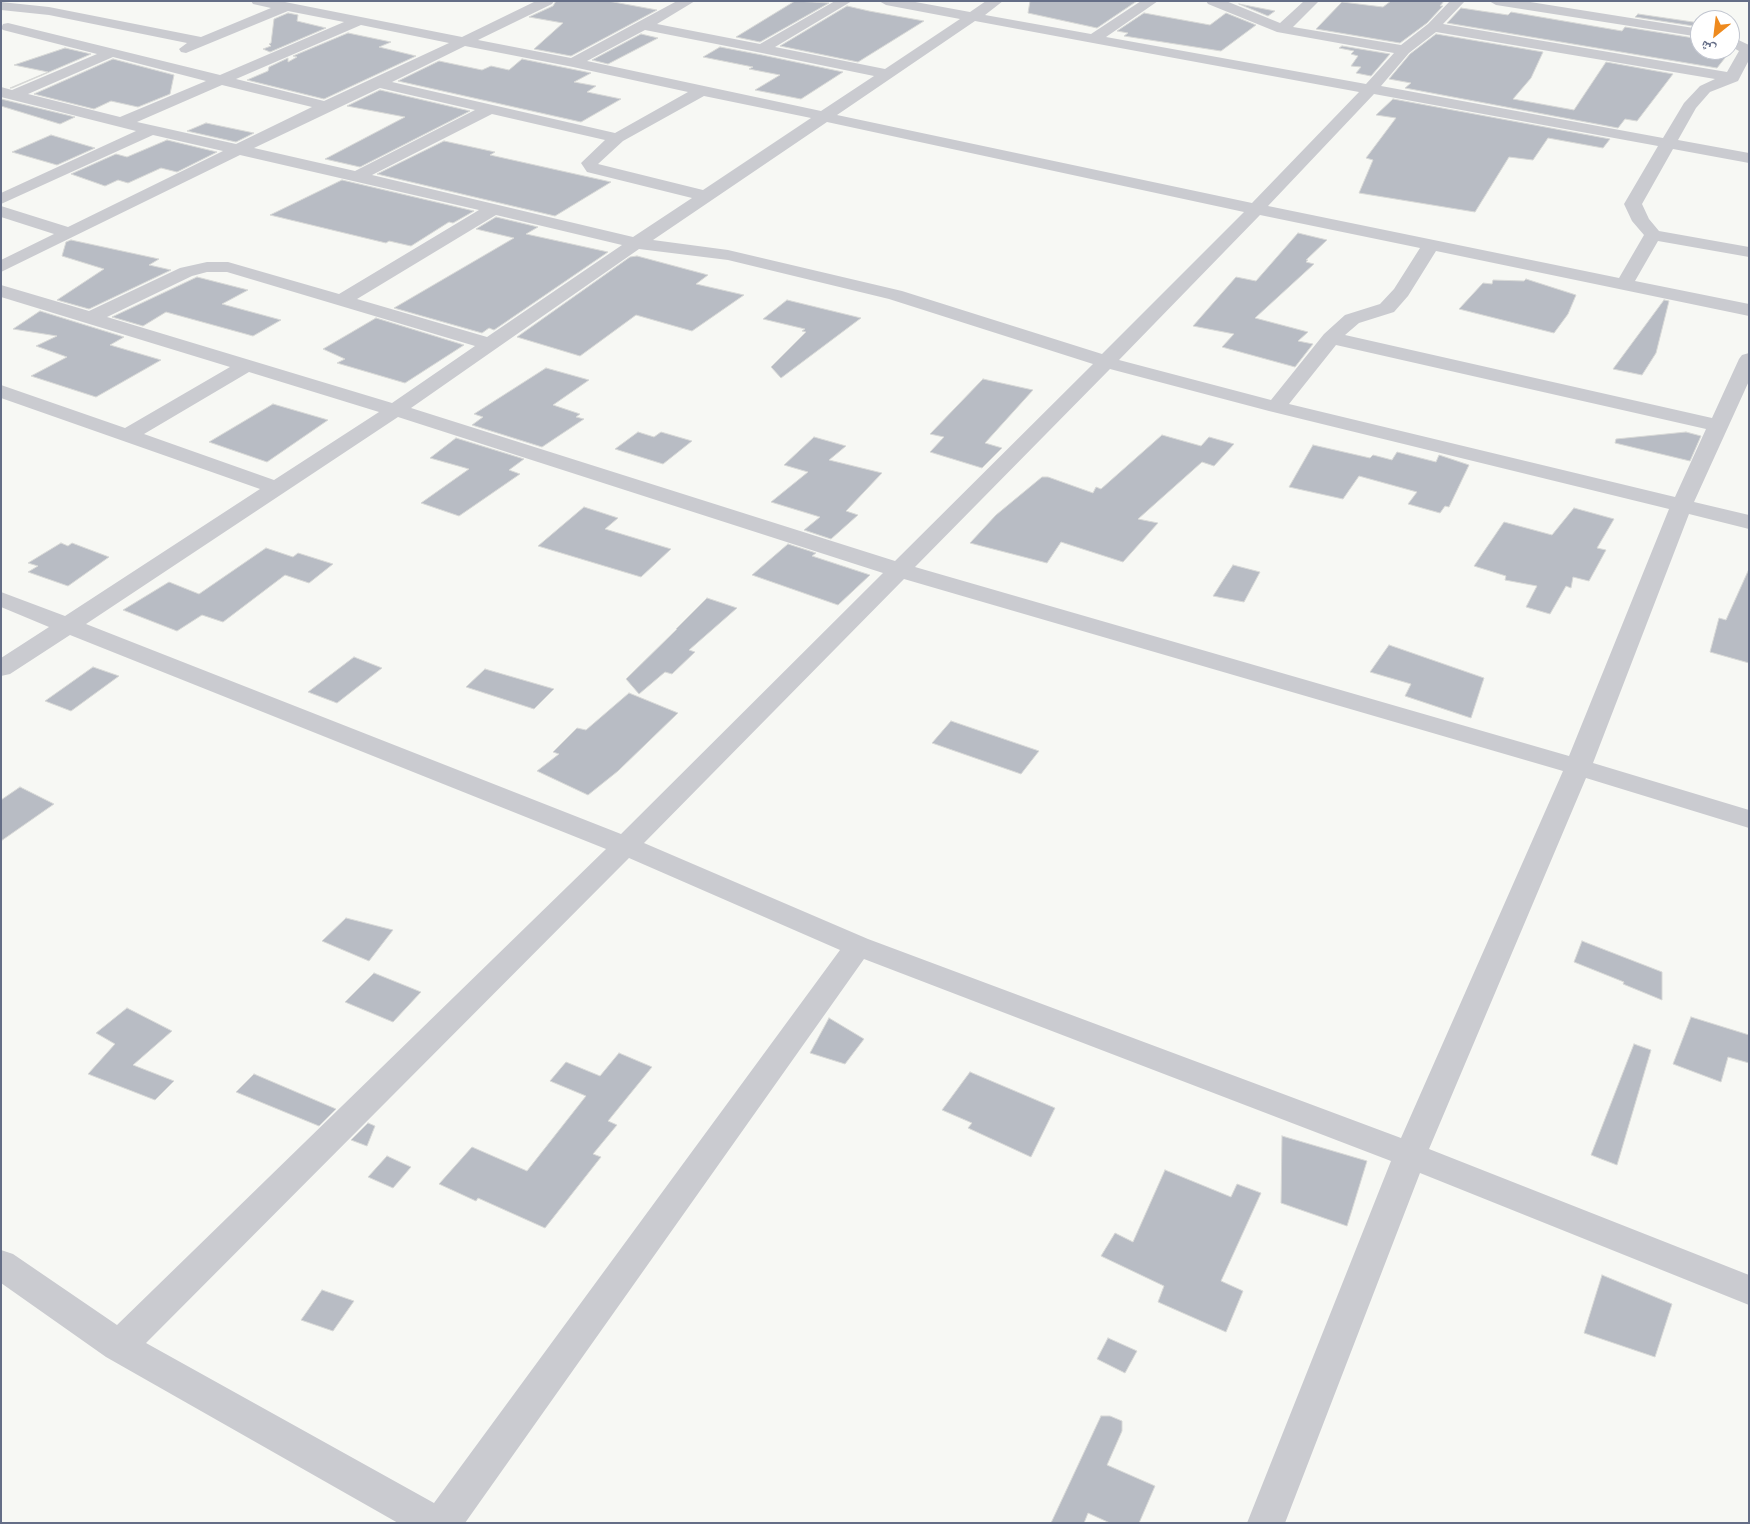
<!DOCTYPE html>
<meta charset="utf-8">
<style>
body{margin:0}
#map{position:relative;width:1750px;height:1524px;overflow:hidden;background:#f7f8f4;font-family:"Alegreya Sans","Noto Naskh Arabic",sans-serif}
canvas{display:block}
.frame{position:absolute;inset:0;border:2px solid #656e87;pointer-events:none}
.north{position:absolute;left:1690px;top:10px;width:50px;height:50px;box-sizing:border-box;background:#fff;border:1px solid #c1c5cf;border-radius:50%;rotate:209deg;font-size:14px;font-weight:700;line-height:20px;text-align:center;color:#656e87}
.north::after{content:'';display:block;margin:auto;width:18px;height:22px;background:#ee8a1e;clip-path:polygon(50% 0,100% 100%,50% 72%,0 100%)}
</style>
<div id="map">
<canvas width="1750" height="1524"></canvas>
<div class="frame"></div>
<div class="north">ش</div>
</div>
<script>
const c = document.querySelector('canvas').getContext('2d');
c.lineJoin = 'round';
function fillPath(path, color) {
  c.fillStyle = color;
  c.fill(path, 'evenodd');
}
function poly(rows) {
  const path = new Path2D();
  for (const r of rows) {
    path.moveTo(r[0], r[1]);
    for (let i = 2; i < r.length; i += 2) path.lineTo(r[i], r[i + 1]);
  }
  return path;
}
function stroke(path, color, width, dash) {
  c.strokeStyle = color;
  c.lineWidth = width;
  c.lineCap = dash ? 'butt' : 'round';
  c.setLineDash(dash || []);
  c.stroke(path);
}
const building = poly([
 [556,1,608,1,657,10,571,56,534,49,563,23,529,17,553,6,556,1],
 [795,1,829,3,760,42,736,37,795,1],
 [1030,1,1137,1,1097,28,1028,13,1030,1],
 [1391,1,1444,1,1440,6,1443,6,1427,23,1400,43,1316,29,1342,2,1383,7,1391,1],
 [1239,4,1275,11,1268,16,1239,4],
 [847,6,869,11,924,21,858,62,780,46,847,6],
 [1461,8,1508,15,1511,12,1622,31,1625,27,1700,39,1700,50,1732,49,1717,68,1447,23,1461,8],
 [288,13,298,15,297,21,326,28,270,52,263,49,271,46,269,44,271,43,274,19,288,13],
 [1144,13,1210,25,1226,13,1256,25,1221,51,1124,36,1128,33,1117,31,1144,13],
 [1638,14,1700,23,1700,27,1635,17,1638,14],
 [348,33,391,42,379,47,416,56,324,99,247,80,268,71,269,67,288,58,288,62,297,57,293,56,348,33],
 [641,34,658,38,608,64,592,60,641,34],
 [1436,34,1543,52,1531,78,1513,99,1574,110,1606,62,1673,74,1637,121,1625,119,1618,128,1405,88,1411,83,1389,79,1410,54,1436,34],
 [1342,46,1390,54,1371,76,1356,73,1361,67,1351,66,1358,56,1351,54,1354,51,1339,48,1342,46],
 [720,47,762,55,843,72,801,99,755,90,780,75,749,69,753,67,703,57,720,47],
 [65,48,91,54,12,88,10,88,48,72,14,65,65,48],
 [113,59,174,75,170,94,138,107,111,101,94,109,34,94,113,59],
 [522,59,591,73,574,82,596,86,587,92,621,99,581,122,398,81,439,61,482,70,491,66,509,70,522,59],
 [380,90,470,111,360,167,325,159,405,117,347,106,380,90],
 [1,99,75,117,60,124,1,106,1,99],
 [1393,99,1610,139,1603,148,1548,138,1533,160,1509,157,1475,212,1359,193,1373,160,1366,158,1396,118,1376,115,1393,99],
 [206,123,254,133,236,142,187,131,206,123],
 [51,135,95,148,57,165,12,152,51,135],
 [167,140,217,152,177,172,161,168,128,183,118,180,105,186,71,174,116,154,127,157,167,140],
 [444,141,495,152,490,155,611,182,555,216,377,174,444,141],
 [342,180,474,211,453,223,449,222,411,246,389,241,386,243,270,215,342,180],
 [496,217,538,227,526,234,608,252,494,330,489,328,482,333,394,308,514,238,476,229,496,217],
 [1298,233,1327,240,1306,260,1308,260,1306,262,1314,264,1255,318,1308,332,1298,341,1313,344,1295,367,1222,347,1234,334,1193,326,1236,277,1256,281,1298,233],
 [71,240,159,259,149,265,171,270,89,309,57,300,104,269,62,256,66,242,71,240],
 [637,256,708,275,696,284,744,295,692,331,636,315,580,356,517,337,630,257,637,256],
 [197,277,248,290,222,304,281,320,253,336,166,312,143,326,112,317,197,277],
 [1526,279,1576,295,1568,314,1554,333,1459,309,1483,283,1492,284,1493,280,1524,281,1526,279],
 [787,300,861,318,781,378,771,367,806,332,802,331,805,329,763,319,787,300],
 [1664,300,1669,301,1656,353,1642,375,1613,369,1664,300],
 [40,311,124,337,110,345,161,360,96,397,31,376,67,357,36,346,57,336,13,329,40,311],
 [376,318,464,345,405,383,337,363,345,359,323,349,376,318],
 [546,368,589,380,553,405,580,414,576,417,584,419,542,447,472,425,483,417,474,414,546,368],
 [983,379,1033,390,985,443,1002,448,982,468,930,452,944,437,930,434,983,379],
 [273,404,328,420,267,462,209,442,273,404],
 [638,432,654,437,661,432,692,441,663,464,615,449,638,432],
 [1686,432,1701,436,1690,461,1615,443,1616,439,1686,432],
 [1162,435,1201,446,1209,437,1234,444,1214,466,1202,462,1138,519,1158,523,1123,562,1061,542,1047,563,970,543,996,515,1042,477,1048,477,1093,493,1096,487,1101,489,1162,435],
 [814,437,846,446,829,460,882,473,846,511,858,515,831,539,804,530,820,517,771,502,808,472,784,465,814,437],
 [456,438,524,459,509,470,520,474,459,516,421,503,469,469,430,458,456,438],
 [1313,445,1370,458,1373,455,1392,460,1397,452,1436,462,1439,455,1469,465,1449,507,1445,506,1440,513,1408,504,1417,492,1359,476,1343,499,1289,487,1313,445],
 [584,507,618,518,605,529,671,549,641,577,538,546,584,507],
 [1574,508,1614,519,1597,548,1606,550,1589,581,1573,577,1571,588,1566,586,1550,614,1526,607,1537,586,1505,580,1506,576,1474,566,1504,522,1552,535,1574,508],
 [61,543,68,546,72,543,109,557,68,586,28,572,38,566,28,563,61,543],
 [788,544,816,553,812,556,870,575,838,605,752,575,788,544],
 [266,548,293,557,298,553,333,564,309,583,285,575,223,622,202,615,177,631,123,610,169,582,199,594,266,548],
 [1233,565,1260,572,1244,602,1213,596,1233,565],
 [1749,569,1749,663,1710,652,1719,618,1726,620,1749,569],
 [707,598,737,608,689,650,695,652,672,674,665,672,639,694,626,679,677,629,676,629,707,598],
 [1389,645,1484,678,1471,718,1405,696,1411,684,1370,672,1389,645],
 [354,657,382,668,337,703,308,692,354,657],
 [93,667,119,676,71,711,45,701,93,667],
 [485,669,554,689,534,709,466,687,485,669],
 [629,693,678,713,618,771,588,795,537,771,559,754,553,752,577,728,586,730,629,693],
 [951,721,1039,751,1021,774,932,743,951,721],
 [20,787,54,804,1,841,1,800,20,787],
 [346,918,393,930,369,961,322,941,346,918],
 [1582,941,1662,972,1662,1000,1623,984,1624,982,1574,962,1582,941],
 [374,973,421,992,393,1022,345,1002,374,973],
 [127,1008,172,1031,133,1065,174,1081,155,1100,88,1074,115,1044,96,1033,127,1008],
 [1691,1017,1749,1035,1749,1063,1728,1057,1721,1082,1673,1064,1691,1017],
 [829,1018,864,1039,845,1064,810,1053,829,1018],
 [1634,1044,1651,1050,1617,1165,1591,1155,1634,1044],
 [619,1053,652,1067,608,1121,617,1125,593,1154,601,1157,545,1228,478,1198,476,1201,439,1184,472,1147,527,1171,586,1096,550,1081,566,1062,600,1076,619,1053],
 [970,1072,1055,1108,1031,1157,968,1128,972,1123,942,1110,970,1072],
 [254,1074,336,1109,319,1126,236,1092,254,1074],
 [368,1123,375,1126,367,1146,351,1140,368,1123],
 [1282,1136,1367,1161,1347,1226,1281,1203,1282,1136],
 [387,1156,411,1167,393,1188,368,1177,387,1156],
 [1165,1170,1231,1197,1237,1184,1261,1193,1221,1281,1243,1291,1226,1332,1158,1302,1164,1286,1101,1256,1115,1233,1133,1242,1165,1170],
 [1602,1275,1672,1304,1655,1357,1584,1333,1602,1275],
 [322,1290,354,1301,333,1331,301,1320,322,1290],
 [1108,1338,1137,1351,1125,1373,1097,1359,1108,1338],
 [1101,1416,1110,1416,1122,1421,1122,1431,1107,1465,1155,1486,1139,1523,1110,1523,1088,1513,1084,1523,1051,1523,1101,1416]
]);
fillPath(building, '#b8bcc4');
stroke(building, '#d8d9d7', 1);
fillPath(poly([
 [251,1,280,1,462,37,536,1,554,1,552,4,478,40,571,58,677,1,695,1,657,24,760,44,835,1,852,1,775,47,885,69,960,19,886,5,879,1,910,1,970,12,986,1,1003,1,985,15,1091,34,1141,1,1158,1,1106,37,1366,84,1394,53,1277,32,1208,4,1206,1,1226,1,1280,23,1304,1,1319,1,1293,27,1401,45,1428,24,1450,1,1465,1,1443,24,1727,72,1739,51,1730,46,1730,36,1749,45,1749,60,1738,81,1710,92,1696,108,1678,140,1749,153,1749,163,1673,149,1642,204,1649,219,1659,231,1749,247,1749,257,1658,241,1635,281,1749,304,1749,316,1436,251,1408,296,1394,312,1359,323,1345,335,1712,418,1739,359,1742,355,1749,353,1749,381,1694,502,1749,515,1749,529,1689,514,1593,763,1749,810,1749,828,1586,778,1429,1149,1749,1275,1749,1305,1420,1173,1285,1523,1247,1523,1391,1161,864,959,465,1523,398,1523,106,1357,1,1283,1,1250,13,1254,117,1325,606,849,70,635,10,674,1,676,1,658,49,627,1,607,1,592,65,616,260,489,1,398,1,385,125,428,230,367,1,297,1,285,89,311,180,268,207,262,228,262,339,294,479,210,240,155,1,272,1,260,54,234,1,217,1,206,68,227,223,151,153,135,1,204,1,193,136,131,1,97,1,87,12,90,97,54,3,30,1,28,3,24,8,23,220,75,344,22,288,11,186,53,181,52,179,49,187,43,49,15,1,10,1,2,49,7,201,37,271,8,253,4,251,1],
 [975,21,1093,43,1359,92,1252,203,837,115,975,21],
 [361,25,449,43,324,101,236,79,361,25],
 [645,30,762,53,874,76,821,111,587,61,645,30],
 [1436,32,1715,79,1700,86,1684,103,1663,138,1381,86,1409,53,1436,32],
 [465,46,573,67,688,92,615,133,392,82,465,46],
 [113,57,206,81,120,117,28,94,113,57],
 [222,85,312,107,236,144,137,122,222,85],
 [380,88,475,110,355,171,254,148,380,88],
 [1374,94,1658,146,1624,204,1632,221,1644,235,1619,278,1268,206,1374,94],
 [704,96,811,118,703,190,598,164,623,141,704,96],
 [492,114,605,140,581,163,587,172,692,198,633,237,372,175,492,114],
 [827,122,1244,212,1102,354,902,291,728,250,653,240,827,122],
 [496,215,622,245,487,337,357,299,496,215],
 [1260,215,1420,248,1394,289,1380,304,1345,315,1324,334,1271,400,1119,360,1260,215],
 [639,249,728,260,889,299,1093,364,895,561,411,408,639,249],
 [207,272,227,272,475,346,392,403,107,317,192,276,207,272],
 [1336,345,1706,429,1675,497,1289,404,1336,345],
 [1110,369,1269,411,1669,509,1569,756,915,567,1110,369],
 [249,372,379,412,274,480,144,434,249,372],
 [398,417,883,573,621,834,86,624,398,417],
 [904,579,1563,771,1401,1138,868,939,644,843,904,579],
 [629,858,840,950,434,1503,146,1343,629,858],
 [1489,1,1524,1,1700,29,1700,37,1496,5,1489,1]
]), '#cacbd0');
</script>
